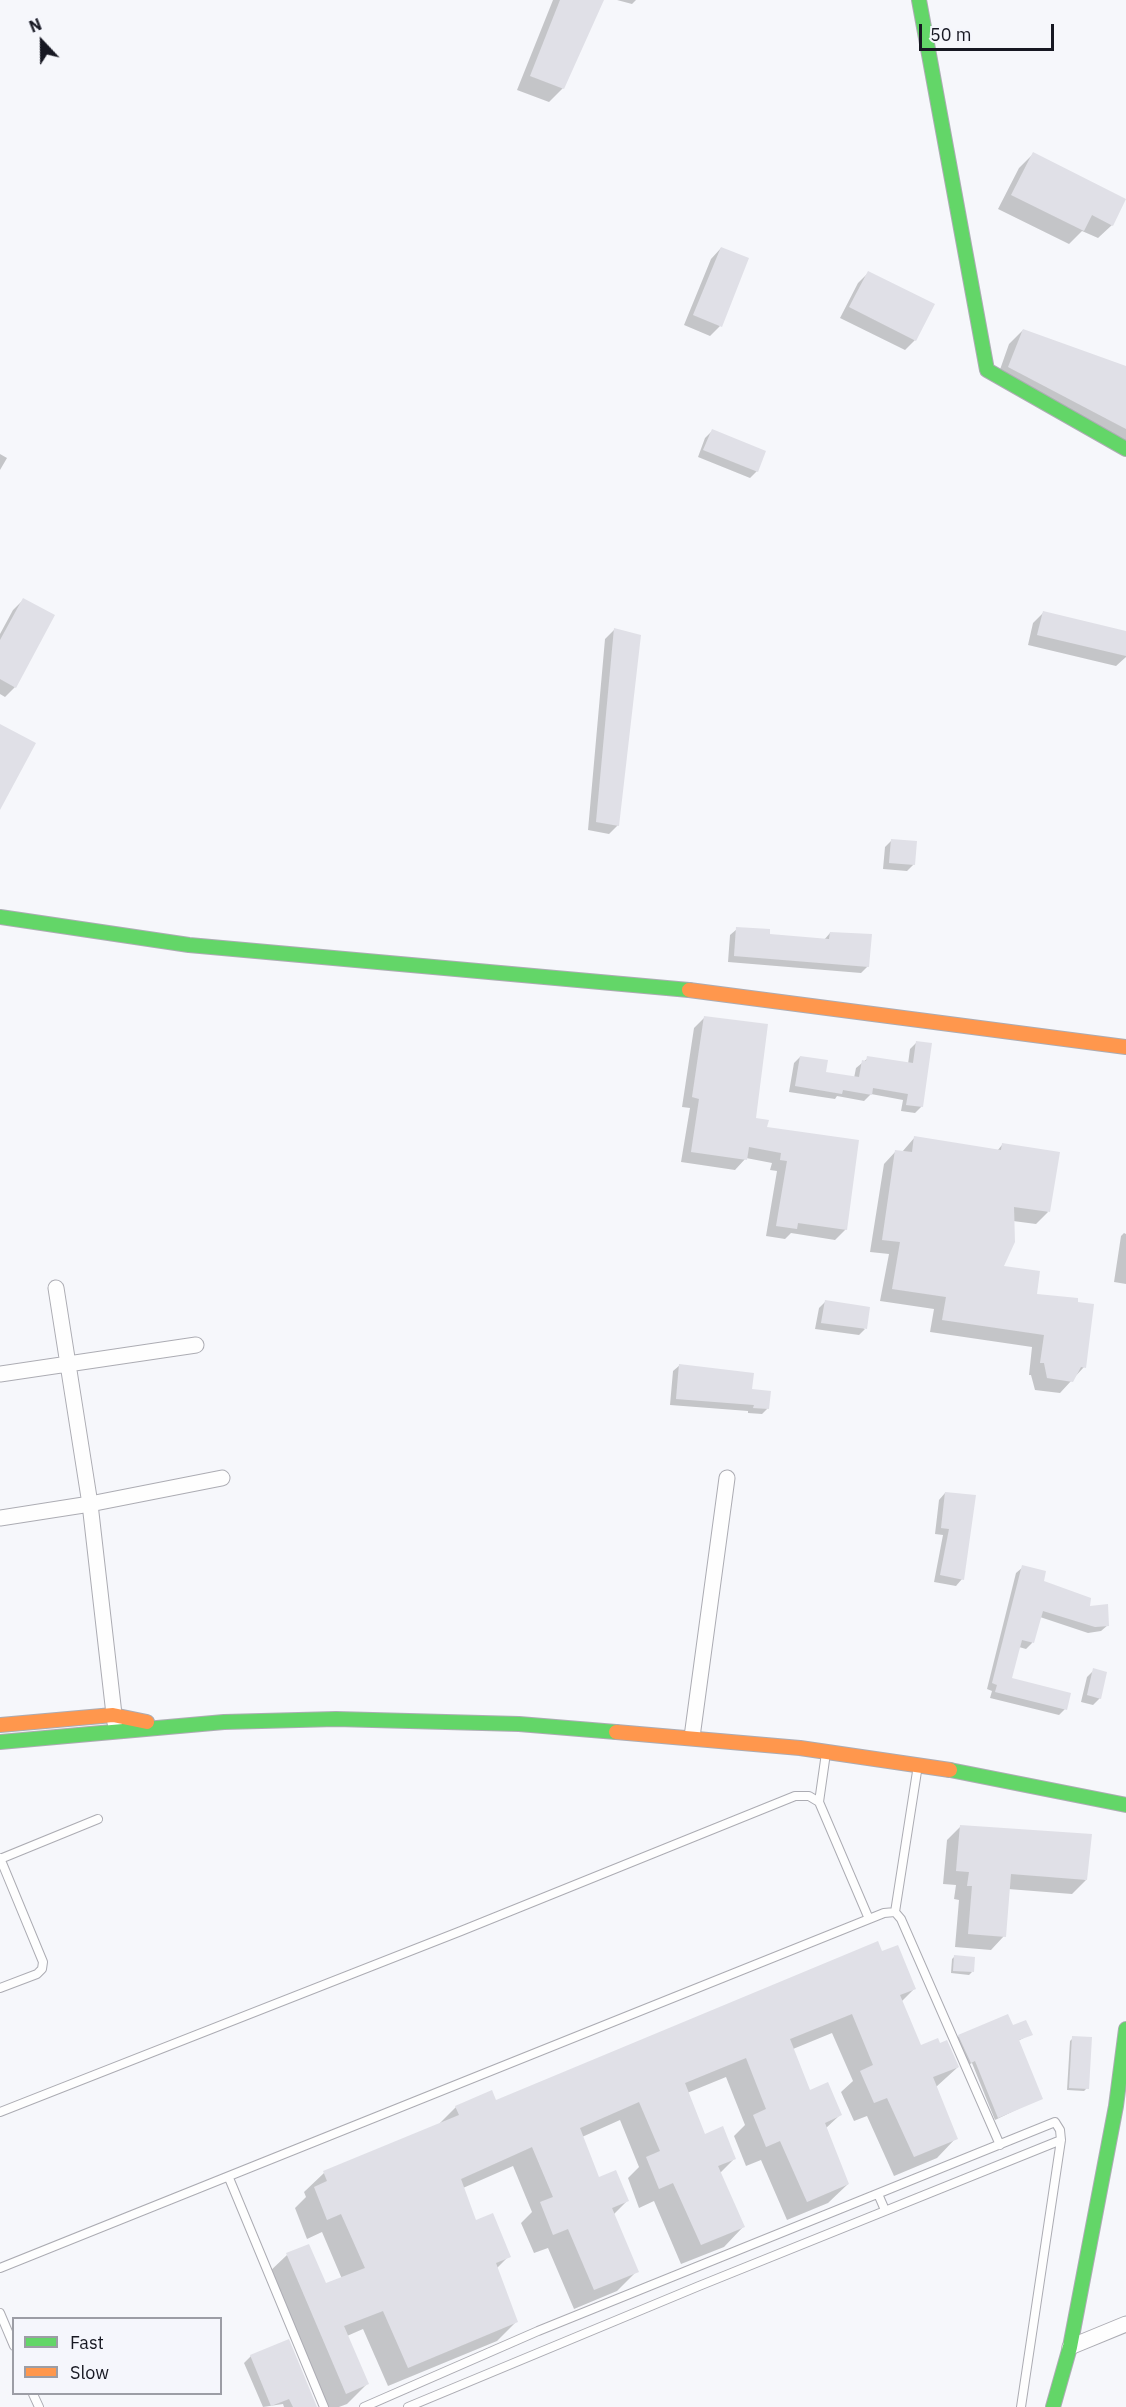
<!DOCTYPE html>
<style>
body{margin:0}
#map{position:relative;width:1126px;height:2407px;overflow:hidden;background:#f6f7fb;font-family:"IBM Plex Sans",sans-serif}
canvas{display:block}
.legend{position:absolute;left:12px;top:2317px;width:210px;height:78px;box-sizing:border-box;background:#f5f6fc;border:2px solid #9c9da5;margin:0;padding:8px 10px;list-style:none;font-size:18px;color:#171822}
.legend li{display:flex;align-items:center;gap:12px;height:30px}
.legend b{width:30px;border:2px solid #9c9da5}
.north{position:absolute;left:12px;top:12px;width:60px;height:60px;-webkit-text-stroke:4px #f5f6fc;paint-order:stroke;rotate:338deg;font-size:16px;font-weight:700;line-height:24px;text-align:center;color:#171822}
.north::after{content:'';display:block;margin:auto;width:21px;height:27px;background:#171822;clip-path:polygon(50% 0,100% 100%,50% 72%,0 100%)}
.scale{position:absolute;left:919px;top:24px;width:135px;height:27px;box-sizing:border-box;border:3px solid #171822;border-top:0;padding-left:8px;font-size:18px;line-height:21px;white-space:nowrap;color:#171822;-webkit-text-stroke:4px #f5f6fc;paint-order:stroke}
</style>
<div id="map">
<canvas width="1126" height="2407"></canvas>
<ul class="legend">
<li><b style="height:8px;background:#63d668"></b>Fast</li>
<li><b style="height:8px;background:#ff974d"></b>Slow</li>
</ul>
<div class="north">N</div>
<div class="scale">50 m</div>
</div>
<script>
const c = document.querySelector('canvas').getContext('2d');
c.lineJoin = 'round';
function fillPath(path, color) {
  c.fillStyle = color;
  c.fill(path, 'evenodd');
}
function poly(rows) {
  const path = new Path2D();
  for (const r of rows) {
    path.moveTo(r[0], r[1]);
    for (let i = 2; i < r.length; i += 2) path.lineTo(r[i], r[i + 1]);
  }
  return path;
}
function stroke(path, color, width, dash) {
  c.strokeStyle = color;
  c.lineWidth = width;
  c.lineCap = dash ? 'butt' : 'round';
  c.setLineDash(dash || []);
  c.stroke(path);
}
fillPath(poly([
 [553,0,603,0,563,88,549,102,517,90],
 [617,0,636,0,632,4],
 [1033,154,1112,225,1098,238,1082,231,1069,244,998,209,1019,168],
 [721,248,720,326,710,336,684,325,711,259],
 [869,272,915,340,905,350,840,318,858,283],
 [1023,330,1126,368,1126,449,996,381,1009,344],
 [712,431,757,471,750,478,698,457,705,438],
 [0,454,7,458,0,470],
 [23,600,15,687,5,697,0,694,0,634,13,610],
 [1043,613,1126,633,1126,657,1116,666,1028,645,1033,623],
 [614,630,618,825,609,834,588,830,605,639],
 [891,841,914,864,907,871,883,869,885,847],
 [737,929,768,936,824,940,830,933,868,966,861,973,728,962,730,935],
 [704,1018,755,1120,766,1128,846,1229,835,1240,791,1233,785,1239,766,1236,777,1171,770,1170,772,1163,746,1158,735,1170,681,1162,690,1108,682,1107,694,1028],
 [916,1043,922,1106,915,1113,901,1111,903,1100,871,1094,864,1101,837,1096,835,1099,789,1092,794,1063,800,1057,825,1074,854,1078,856,1068,868,1058,908,1064,910,1049],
 [915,1137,997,1151,1002,1145,1048,1212,1036,1224,1013,1221,1002,1267,1035,1295,1084,1367,1060,1393,1035,1390,1031,1375,1029,1375,1032,1347,930,1332,934,1309,880,1301,889,1254,870,1252,884,1164,896,1151,902,1152],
 [1124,1233,1126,1234,1126,1284,1114,1282,1121,1236],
 [825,1302,865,1329,859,1335,815,1329,819,1308],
 [680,1365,751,1391,768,1408,762,1414,748,1413,748,1411,670,1405,673,1371],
 [945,1493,962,1579,956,1586,934,1582,943,1535,935,1534,939,1500],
 [1023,1567,1042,1581,1088,1607,1108,1625,1101,1631,1088,1633,1040,1617,1032,1643,1026,1649,1019,1647,1010,1679,1065,1709,1059,1715,990,1698,992,1691,987,1689,1016,1573],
 [1094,1670,1100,1698,1093,1705,1081,1702,1087,1677],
 [961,1826,1086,1880,1072,1894,1008,1889,1004,1936,991,1950,955,1947,959,1900,954,1899,956,1885,943,1884,947,1840],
 [882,1953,915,1988,901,2002,920,2047,958,2067,936,2087,956,2138,937,2158,894,2176,867,2116,854,2121,841,2092,853,2081,832,2033,793,2049,810,2092,840,2115,825,2129,848,2184,828,2203,787,2220,761,2160,746,2166,734,2136,745,2125,726,2077,687,2093,704,2136,734,2159,720,2173,743,2227,724,2247,681,2264,654,2201,639,2208,628,2178,639,2167,620,2120,582,2137,598,2179,627,2201,613,2215,637,2271,617,2291,574,2309,548,2248,534,2253,521,2223,532,2212,513,2166,463,2188,475,2222,509,2256,496,2269,517,2321,497,2341,388,2386,363,2329,347,2336,367,2384,347,2404,339,2407,324,2407,267,2274,287,2255,325,2285,342,2279,322,2232,307,2239,295,2208,306,2197,304,2192,324,2173,437,2126,456,2107,495,2102],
 [955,1956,972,1972,969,1975,951,1973,952,1959],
 [1012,2027,1031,2034,1018,2041,1041,2098,995,2120,972,2063,968,2065,956,2039,959,2036],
 [1073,2038,1087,2088,1084,2091,1067,2090,1070,2041],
 [251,2356,314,2407,284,2407,283,2404,263,2407,244,2363]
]), '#0003');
fillPath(poly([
 [560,0,604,0,564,89,530,76],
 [1033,152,1126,199,1113,226,1092,215,1084,231,1011,195],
 [721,247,749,258,722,327,693,315],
 [868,271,935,304,916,341,849,307],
 [1023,329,1126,366,1126,429,1008,367],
 [712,429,766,451,758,472,703,450],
 [23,598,55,615,16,688,0,679,0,640],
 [1043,611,1126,631,1126,656,1037,635],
 [614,628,641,635,619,826,596,822],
 [0,724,36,743,0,810],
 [891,839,917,841,915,865,889,863],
 [736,927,770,929,770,934,829,939,830,932,872,934,869,967,734,956],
 [704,1016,768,1024,756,1118,769,1120,767,1127,859,1140,847,1230,798,1223,797,1229,776,1226,787,1161,780,1160,781,1153,749,1147,747,1160,691,1152,699,1099,692,1097],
 [916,1041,932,1043,923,1107,906,1105,908,1094,873,1088,872,1095,843,1090,842,1094,795,1086,800,1056,828,1060,826,1072,859,1077,862,1060,866,1061,867,1056,913,1063],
 [914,1136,1001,1150,1002,1143,1060,1152,1050,1212,1014,1207,1015,1242,1004,1266,1040,1271,1037,1294,1078,1298,1078,1302,1094,1304,1086,1368,1081,1367,1073,1382,1047,1378,1044,1363,1040,1363,1044,1335,942,1320,946,1297,892,1289,900,1242,882,1240,895,1150,912,1152],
 [825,1300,870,1307,867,1329,821,1323],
 [679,1364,754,1373,752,1389,771,1391,769,1409,753,1408,754,1405,676,1399],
 [945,1492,976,1495,964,1580,940,1575,949,1529,941,1528],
 [1022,1565,1046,1571,1044,1581,1091,1598,1090,1606,1108,1604,1109,1626,1095,1627,1043,1611,1034,1643,1022,1640,1012,1678,1071,1693,1067,1710,995,1692,997,1685,992,1683],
 [1093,1668,1107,1672,1101,1699,1087,1695],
 [960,1825,1092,1834,1087,1880,1011,1874,1006,1937,968,1934,972,1886,967,1886,969,1872,956,1871],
 [878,1941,882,1951,898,1945,916,1989,900,1995,921,2045,938,2038,940,2043,947,2040,959,2067,933,2077,958,2139,914,2157,887,2098,874,2103,860,2071,873,2065,852,2014,790,2039,810,2090,828,2082,842,2115,825,2123,849,2184,807,2202,780,2141,766,2147,753,2115,766,2109,746,2058,685,2083,705,2134,723,2126,736,2159,718,2166,745,2227,701,2245,673,2183,659,2189,646,2157,660,2151,639,2102,580,2128,599,2177,616,2170,629,2201,612,2208,639,2272,594,2290,568,2229,553,2235,540,2202,553,2197,532,2147,461,2179,476,2220,493,2213,511,2257,496,2263,518,2322,408,2368,383,2311,344,2326,369,2384,346,2394,286,2253,309,2244,326,2283,365,2268,341,2214,327,2220,314,2187,327,2181,323,2171,459,2115,455,2106,492,2090,496,2100],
 [954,1955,975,1957,974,1972,953,1971],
 [1008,2014,1013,2025,1026,2020,1033,2035,1019,2040,1043,2099,998,2118,975,2061,971,2063,958,2035],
 [1072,2036,1092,2037,1089,2089,1069,2088],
 [289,2339,317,2407,293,2407,289,2399,271,2406,250,2355]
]), '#e0e0e7');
const lane = poly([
 [819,1802,826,1753],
 [0,1858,43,1962,42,1969,37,1974,0,1988],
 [0,1859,98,1819],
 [895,1912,918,1765],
 [0,2112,461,1931,795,1796,809,1796,819,1802,869,1919],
 [229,2178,324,2407],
 [878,2194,885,2210],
 [0,2268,884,1913,895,1912,901,1919,1000,2145],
 [0,2313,14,2346],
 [33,2394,39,2407],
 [364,2407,538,2331,1055,2122,1060,2130,1061,2140,1021,2407],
 [408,2407,699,2286,1061,2140]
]);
const street = poly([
 [56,1288,90,1504,115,1723],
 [0,1374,196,1345],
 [0,1518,90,1504,222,1478],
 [692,1737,727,1478],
 [1070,2347,1126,2324]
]);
const fast = poly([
 [919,0,987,370,1126,449],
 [0,917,189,945,689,990],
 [0,1742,224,1722,336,1719,519,1724,616,1732],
 [950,1770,1126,1805],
 [1053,2407,1070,2347,1116,2106,1126,2029]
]);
const slow = poly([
 [689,990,1126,1047],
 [0,1725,113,1715,147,1722],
 [616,1732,800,1748,950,1770]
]);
stroke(lane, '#acacb3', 10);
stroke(street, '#acacb3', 17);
stroke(fast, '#acacb3', 16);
stroke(slow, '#acacb3', 16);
stroke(lane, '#fefefe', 8);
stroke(street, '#fefefe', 15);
stroke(fast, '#63d668', 14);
stroke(slow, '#ff974d', 14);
</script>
